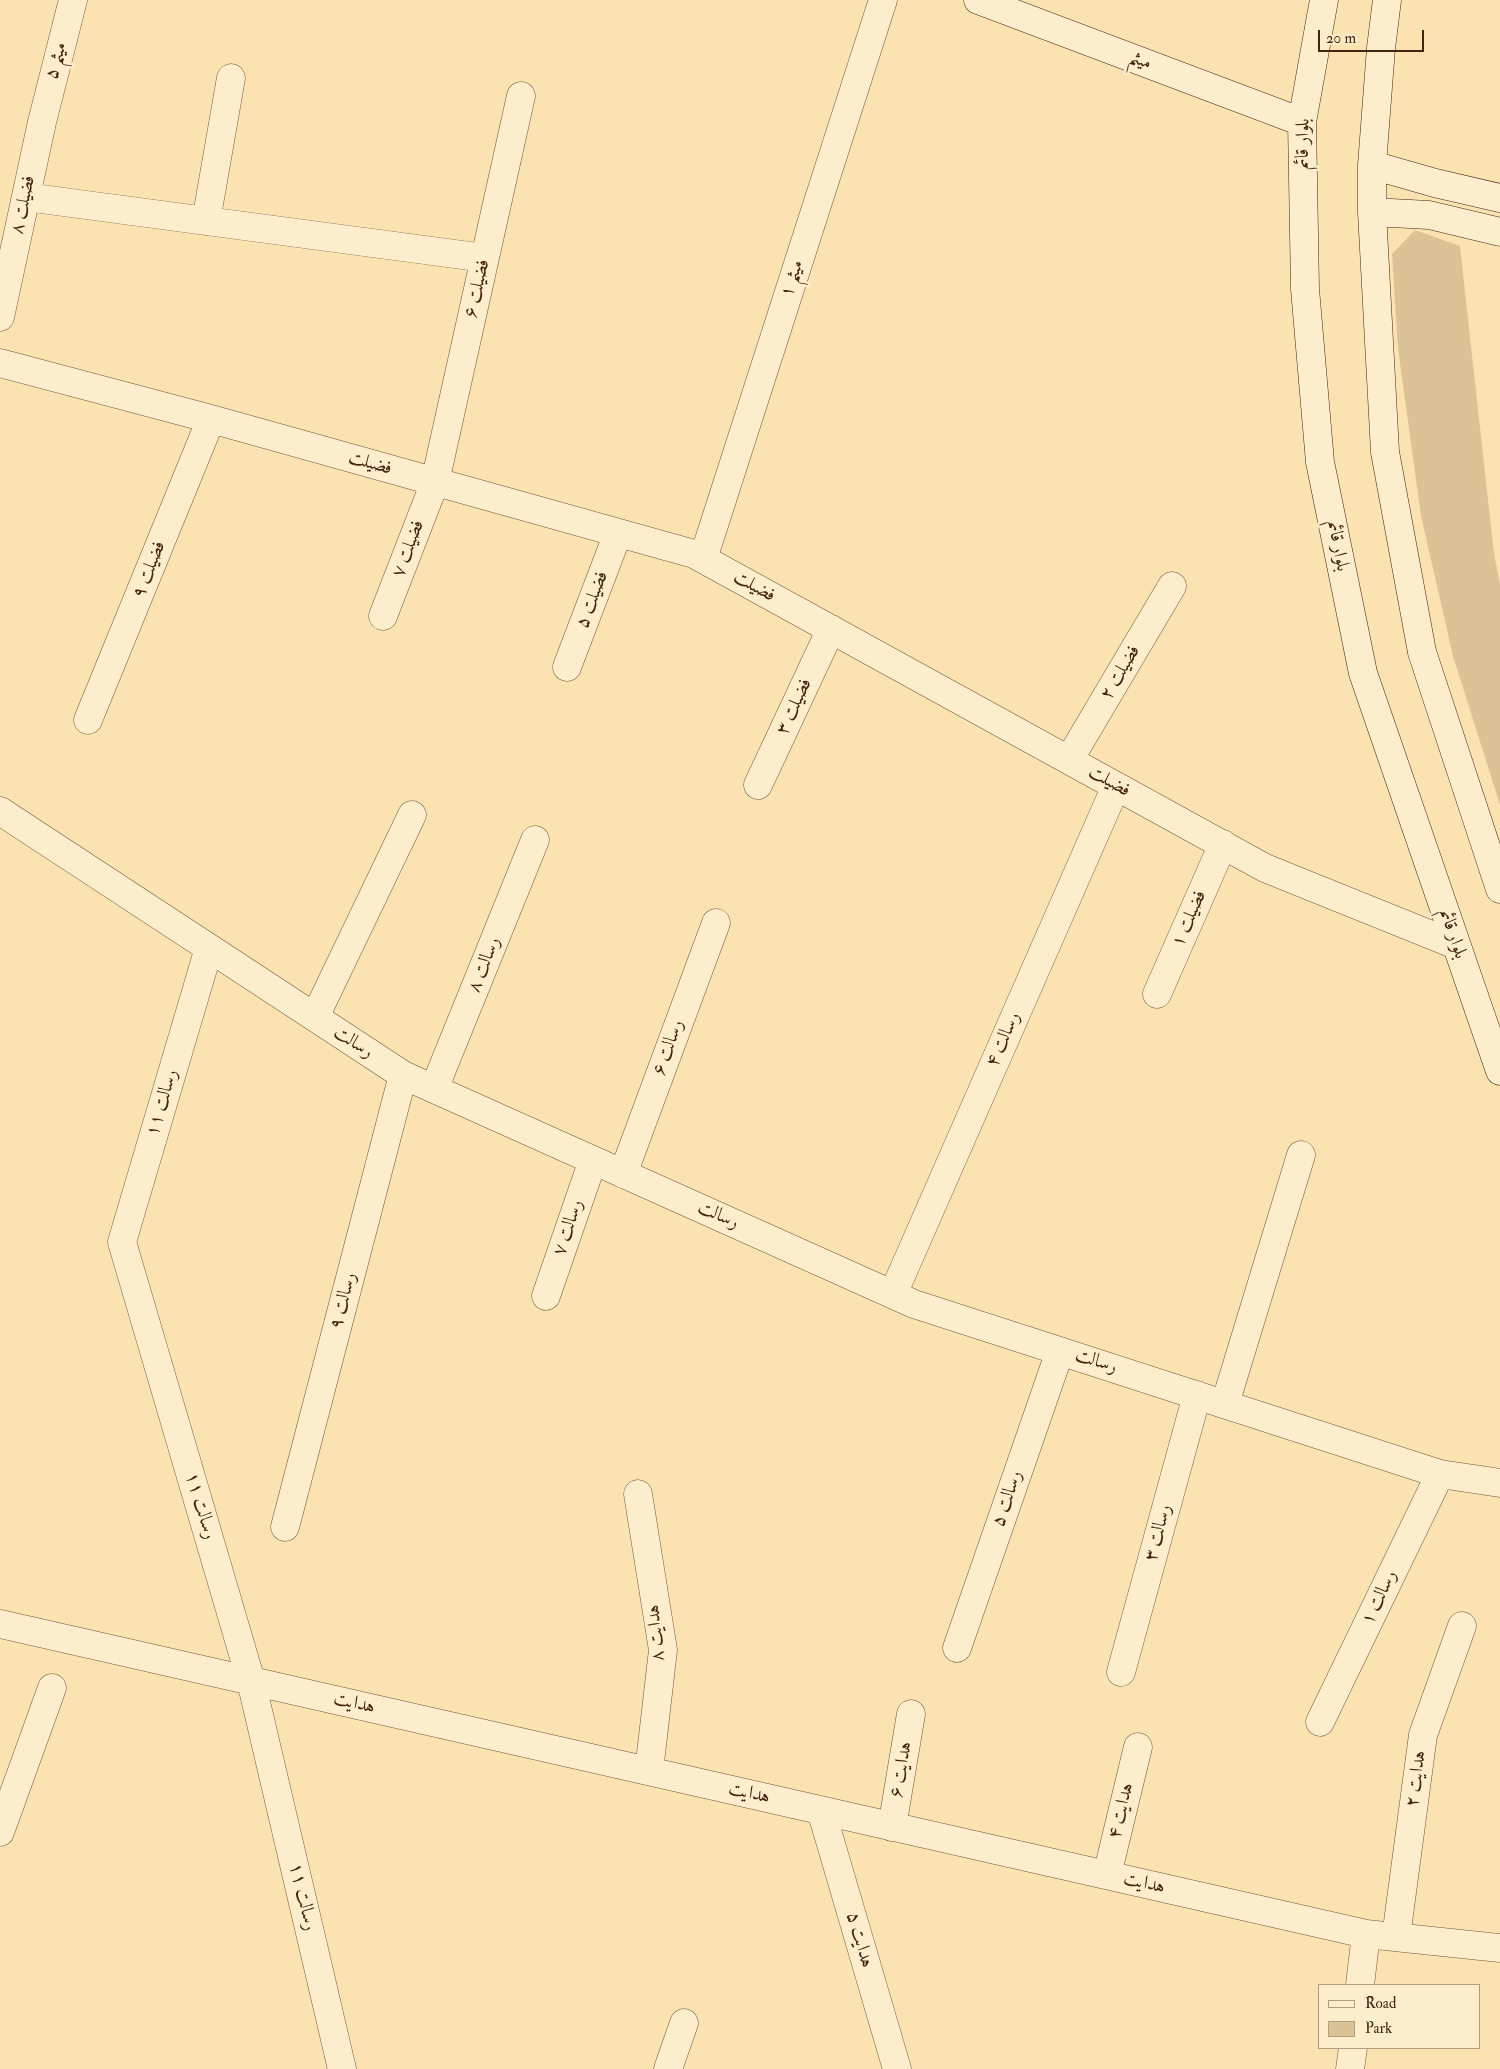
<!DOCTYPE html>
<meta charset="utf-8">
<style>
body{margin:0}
#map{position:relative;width:1500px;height:2069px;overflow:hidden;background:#fbe3b1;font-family:"IM FELL Double Pica",serif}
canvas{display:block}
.legend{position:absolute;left:1318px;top:1984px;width:162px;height:65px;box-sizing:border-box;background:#fcedcc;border:1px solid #b39d81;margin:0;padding:6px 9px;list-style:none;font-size:15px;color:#452411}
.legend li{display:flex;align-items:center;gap:10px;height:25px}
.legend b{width:25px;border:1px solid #b39d81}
.scale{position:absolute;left:1318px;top:30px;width:106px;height:22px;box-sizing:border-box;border:2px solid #452411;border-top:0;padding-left:6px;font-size:15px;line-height:18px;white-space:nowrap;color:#452411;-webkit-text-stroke:4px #fcedcc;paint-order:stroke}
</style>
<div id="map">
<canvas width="1500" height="2069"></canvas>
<ul class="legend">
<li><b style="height:6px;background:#fcedcc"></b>Road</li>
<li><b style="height:14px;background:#dcc396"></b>Park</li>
</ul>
<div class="scale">20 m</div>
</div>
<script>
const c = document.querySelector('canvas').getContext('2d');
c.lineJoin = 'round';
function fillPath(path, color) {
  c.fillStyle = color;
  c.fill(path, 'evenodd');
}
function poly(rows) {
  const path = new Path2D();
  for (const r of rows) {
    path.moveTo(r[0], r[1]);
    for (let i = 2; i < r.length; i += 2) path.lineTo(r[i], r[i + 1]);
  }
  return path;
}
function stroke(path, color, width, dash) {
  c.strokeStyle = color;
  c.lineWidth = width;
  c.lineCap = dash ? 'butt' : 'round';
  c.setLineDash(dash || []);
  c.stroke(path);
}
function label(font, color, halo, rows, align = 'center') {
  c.font = font + ' "IM FELL Double Pica",Amiri,serif';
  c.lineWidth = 5;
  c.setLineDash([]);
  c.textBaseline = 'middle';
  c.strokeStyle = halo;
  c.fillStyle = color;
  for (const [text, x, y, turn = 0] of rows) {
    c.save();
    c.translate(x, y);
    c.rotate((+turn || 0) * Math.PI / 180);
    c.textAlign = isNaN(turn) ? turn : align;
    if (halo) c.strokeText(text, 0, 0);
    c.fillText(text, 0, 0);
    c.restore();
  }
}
fillPath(poly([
 [1415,230,1460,246,1494,554,1500,584,1500,805,1453,656,1421,516,1398,349,1392,254]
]), '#dcc396');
const street = poly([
 [26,197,485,258],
 [206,221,231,78],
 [0,317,42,122,73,0],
 [0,363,211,419,694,554,1265,868,1456,945],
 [703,559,883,0],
 [383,616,435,482,521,96],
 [567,667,618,533],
 [88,720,211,419],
 [1069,760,1172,586],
 [758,785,831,629],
 [0,811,403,1075,914,1304,1440,1474,1500,1483],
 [209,948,122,1242,251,1681,342,2069],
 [1157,994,1223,844],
 [315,1017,412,815],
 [434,1089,535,840],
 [623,1174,716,923],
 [893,1294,1116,786],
 [546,1296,593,1160],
 [1225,1404,1301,1155],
 [638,1494,663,1650,649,1771],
 [285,1527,403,1075],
 [0,1624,1366,1934,1500,1948],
 [957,1648,1060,1351],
 [1121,1672,1197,1395],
 [1320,1722,1440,1474],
 [821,1810,897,2069],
 [892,1827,911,1714],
 [0,1832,52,1688],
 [1107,1875,1138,1747],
 [1396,1937,1423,1735,1462,1626],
 [1360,1985,1366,1934],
 [668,2069,684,2023],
 [1350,2069,1353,2048]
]);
const secondary = poly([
 [978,0,1302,122],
 [1324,0,1302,122,1305,289,1320,462,1363,673,1500,1071],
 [1387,0,1381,48,1372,165,1372,212,1385,452,1422,652,1500,889],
 [1372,165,1435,183,1500,198],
 [1372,212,1429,215,1500,232]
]);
stroke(street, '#725439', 29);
stroke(secondary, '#452411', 29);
stroke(street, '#fcedcc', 28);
stroke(secondary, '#fcedcc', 28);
label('19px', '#452411', '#fcedcc', [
 ["میثم ۵",57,61,-75],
 ["میثم",1140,61,21],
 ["بلوار قائم",1304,144,-89],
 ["فضیلت ۸",24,205,-78],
 ["میثم ۱",793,279,-72],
 ["فضیلت ۶",478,289,-77],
 ["فضیلت",370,464,16],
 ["بلوار قائم",1337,546,79],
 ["فضیلت ۷",409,549,-69],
 ["فضیلت ۹",150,570,-68],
 ["فضیلت",754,587,29],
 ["فضیلت ۵",593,600,-69],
 ["فضیلت ۲",1121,673,-59],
 ["فضیلت ۳",795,707,-65],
 ["فضیلت",1109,782,29],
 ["فضیلت ۱",1190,919,-66],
 ["بلوار قائم",1452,934,71],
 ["رسالت ۸",485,965,-68],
 ["رسالت ۴",1004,1040,-66],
 ["رسالت",353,1043,33],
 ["رسالت ۶",669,1048,-70],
 ["رسالت ۱۱",163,1103,-73],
 ["رسالت",718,1216,24],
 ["رسالت ۷",569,1228,-71],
 ["رسالت ۹",344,1301,-75],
 ["رسالت",1096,1362,18],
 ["رسالت ۵",1008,1499,-71],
 ["رسالت ۱۱",200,1506,74],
 ["رسالت ۳",1159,1533,-75],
 ["رسالت ۱",1380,1598,-64],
 ["هدایت ۸",657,1633,-95],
 ["هدایت",354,1704,13],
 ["هدایت ۶",902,1770,-80],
 ["هدایت ۲",1417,1779,-82],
 ["هدایت",749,1794,13],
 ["هدایت ۴",1122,1811,-76],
 ["هدایت",1144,1884,13],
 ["رسالت ۱۱",302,1897,77],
 ["هدایت ۵",859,1940,74]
]);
</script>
